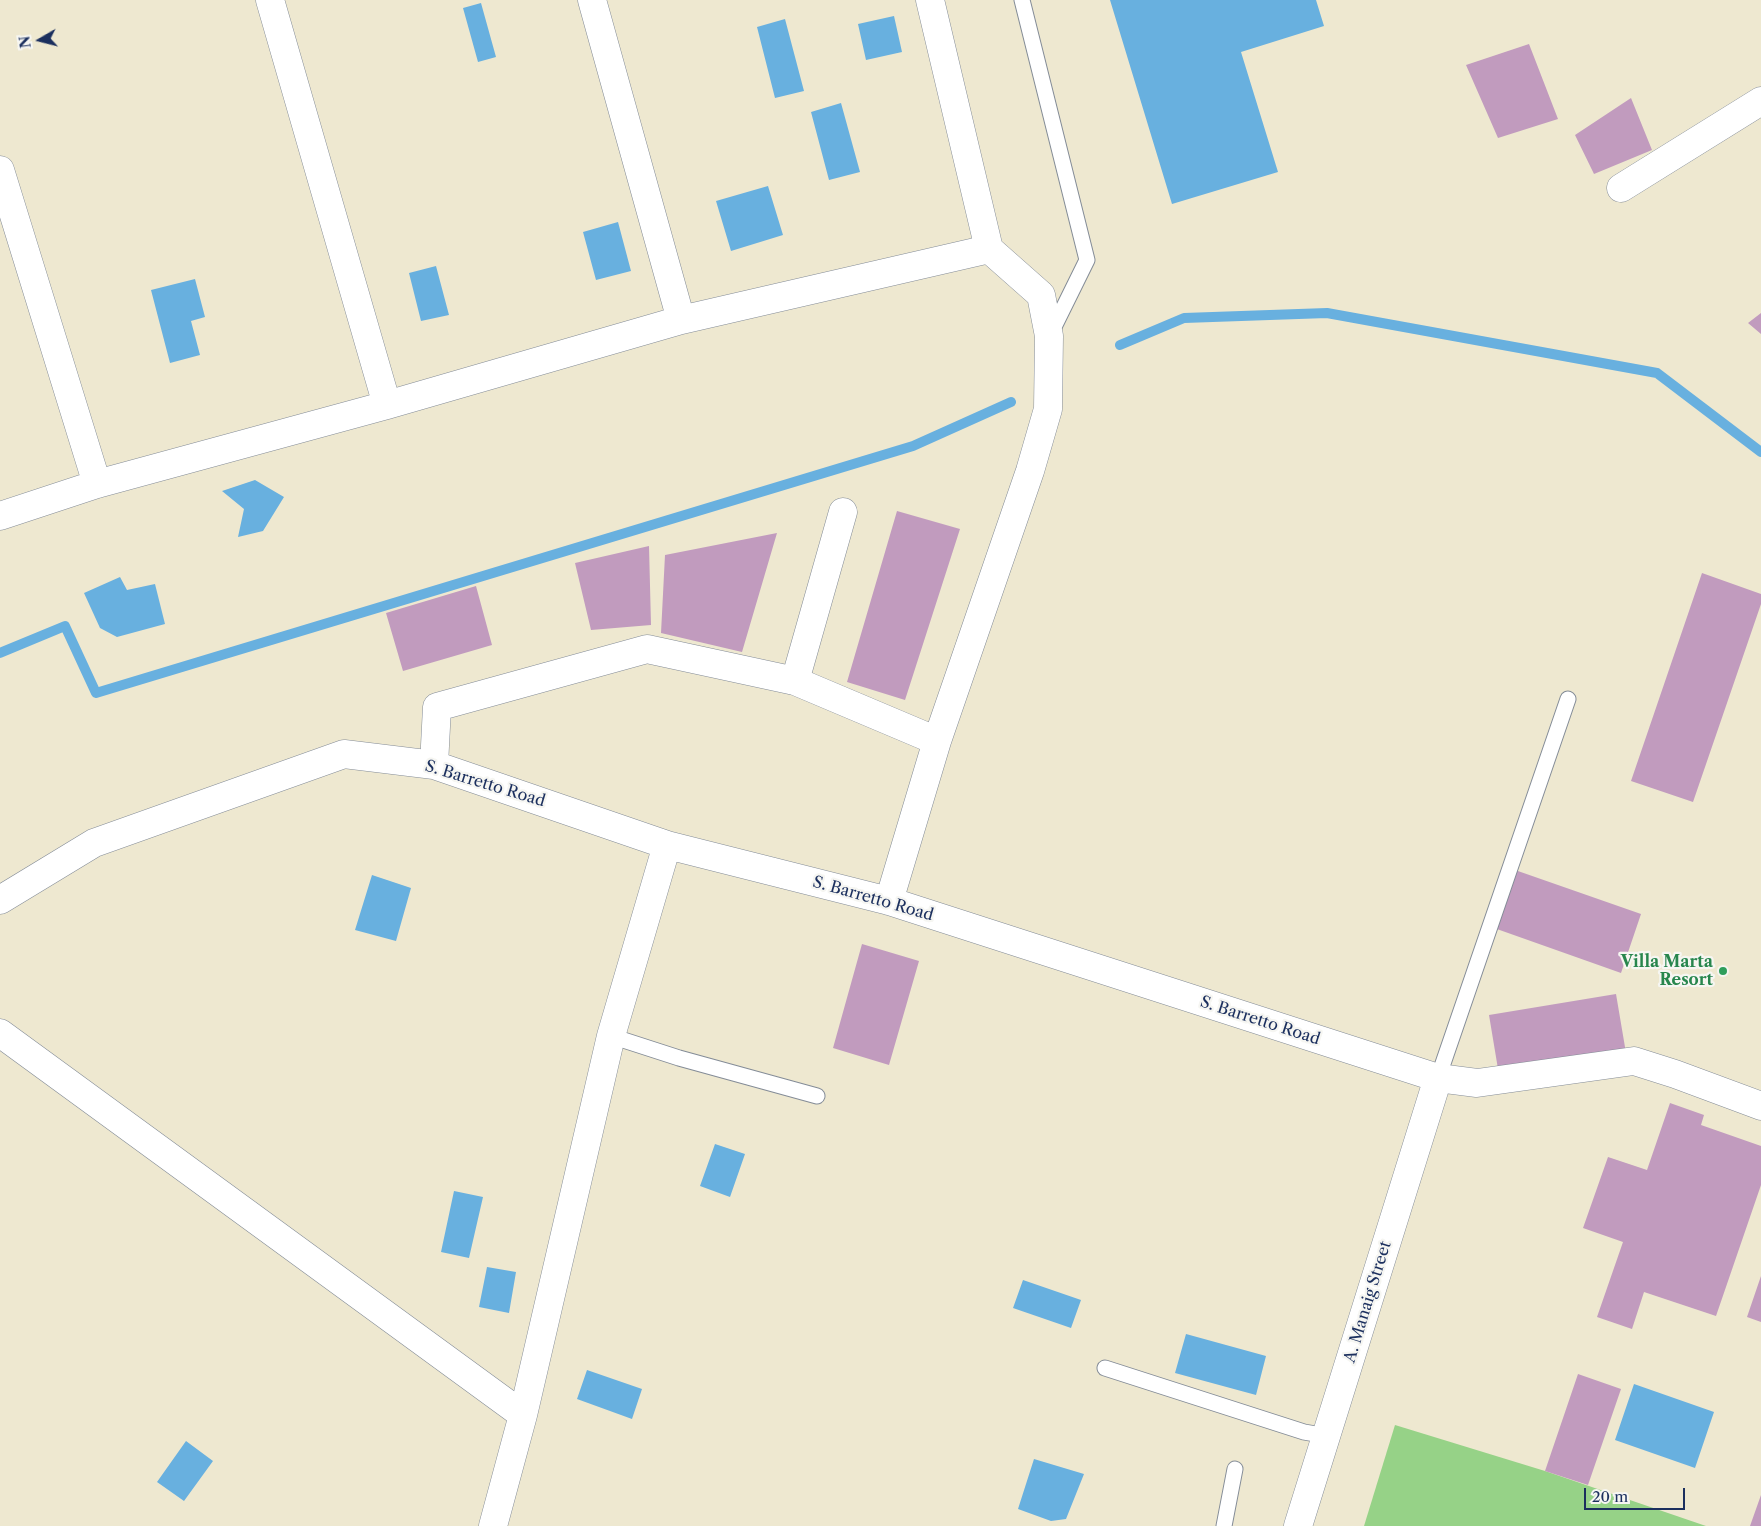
<!DOCTYPE html>
<style>
body{margin:0}
#map{position:relative;width:1761px;height:1526px;overflow:hidden;background:#eee8d0;font-family:"Libre Caslon Text",serif}
canvas{display:block}
.north{position:absolute;left:15px;top:15px;width:50px;height:50px;-webkit-text-stroke:4px #f6f6f2;paint-order:stroke;rotate:262deg;font-size:14px;font-weight:700;line-height:20px;text-align:center;color:#1b2f5e}
.north::after{content:'';display:block;margin:auto;width:18px;height:22px;background:#1b2f5e;clip-path:polygon(50% 0,100% 100%,50% 72%,0 100%)}
.scale{position:absolute;left:1584px;top:1488px;width:101px;height:22px;box-sizing:border-box;border:2px solid #1b2f5e;border-top:0;padding-left:6px;font-size:15px;line-height:18px;white-space:nowrap;color:#1b2f5e;-webkit-text-stroke:4px #f6f6f2;paint-order:stroke}
</style>
<div id="map">
<canvas width="1761" height="1526"></canvas>
<div class="north">N</div>
<div class="scale">20 m</div>
</div>
<script>
const c = document.querySelector('canvas').getContext('2d');
c.lineJoin = 'round';
function fillPath(path, color) {
  c.fillStyle = color;
  c.fill(path, 'evenodd');
}
function poly(rows) {
  const path = new Path2D();
  for (const r of rows) {
    path.moveTo(r[0], r[1]);
    for (let i = 2; i < r.length; i += 2) path.lineTo(r[i], r[i + 1]);
  }
  return path;
}
function stroke(path, color, width, dash) {
  c.strokeStyle = color;
  c.lineWidth = width;
  c.lineCap = dash ? 'butt' : 'round';
  c.setLineDash(dash || []);
  c.stroke(path);
}
function label(font, color, halo, rows, align = 'center') {
  c.font = font + ' "Libre Caslon Text",serif';
  c.lineWidth = 4.5;
  c.setLineDash([]);
  c.textBaseline = 'middle';
  c.strokeStyle = halo;
  c.fillStyle = color;
  for (const [text, x, y, turn = 0] of rows) {
    c.save();
    c.translate(x, y);
    c.rotate((+turn || 0) * Math.PI / 180);
    c.textAlign = isNaN(turn) ? turn : align;
    if (halo) c.strokeText(text, 0, 0);
    c.fillText(text, 0, 0);
    c.restore();
  }
}
fillPath(poly([
 [1395,1425,1545,1471,1706,1526,1364,1526]
]), '#96d287');
fillPath(poly([
 [1110,0,1316,0,1324,26,1241,52,1278,172,1172,204],
 [481,3,496,57,478,62,463,8],
 [894,16,902,52,866,60,858,24],
 [785,19,804,91,775,98,757,27],
 [841,103,860,172,829,180,811,112],
 [768,186,783,235,731,251,716,201],
 [618,222,631,271,596,280,583,232],
 [436,266,449,315,421,321,409,273],
 [195,279,205,317,191,321,200,355,170,363,151,290],
 [255,480,284,497,263,531,238,537,244,509,222,491],
 [120,577,127,590,155,584,165,624,117,637,100,628,84,593],
 [372,875,411,888,396,941,355,930],
 [715,1144,745,1154,730,1197,700,1186],
 [454,1191,483,1197,469,1258,441,1252],
 [487,1267,516,1272,509,1313,479,1307],
 [1023,1280,1081,1300,1071,1328,1013,1308],
 [1186,1334,1266,1356,1256,1395,1175,1373],
 [587,1370,642,1389,632,1419,577,1399],
 [1634,1384,1714,1412,1695,1468,1615,1440],
 [186,1441,213,1461,184,1501,157,1482],
 [1034,1459,1084,1474,1066,1519,1051,1521,1018,1509]
]), '#68b0df');
stroke(poly([
 [1120,345,1184,318,1327,313,1657,373,1761,452],
 [0,653,65,626,96,693,913,446,1011,402]
]), '#68b0df', 10);
fillPath(poly([
 [1529,44,1558,119,1498,138,1466,65],
 [1631,98,1652,150,1594,174,1575,135],
 [1761,313,1761,334,1748,323],
 [897,511,960,529,905,700,847,682],
 [777,533,742,652,661,633,665,555],
 [649,546,651,625,591,630,575,563],
 [1702,573,1761,594,1761,604,1693,802,1631,781],
 [476,586,492,645,403,671,386,613],
 [1515,870,1641,914,1621,973,1494,928],
 [862,944,919,961,889,1065,833,1048],
 [1616,994,1626,1053,1499,1075,1489,1015],
 [1670,1103,1704,1115,1701,1125,1761,1146,1761,1185,1716,1316,1644,1292,1632,1329,1597,1317,1623,1242,1583,1228,1608,1157,1647,1170],
 [1761,1276,1761,1322,1747,1317],
 [1578,1374,1621,1389,1588,1485,1545,1471],
 [1761,1495,1761,1526,1750,1526]
]), '#c19bbe');
const lane = poly([
 [1022,0,1087,260,1051,333],
 [611,1036,679,1058,817,1096],
 [1438,1078,1568,699],
 [1105,1368,1304,1432,1327,1436],
 [1224,1526,1235,1469]
]);
const street = poly([
 [270,0,387,405],
 [592,0,681,320],
 [0,170,97,484],
 [1621,188,1761,101],
 [0,516,97,484,387,405,681,320,989,249],
 [795,681,843,512],
 [434,765,437,707,647,649,795,681,937,741],
 [0,900,94,843,344,754,434,765,667,845,889,901,1438,1078,1477,1083,1634,1061,1675,1074,1761,1106],
 [889,901,937,741,1030,471,1048,409,1049,336,1041,295,989,249,930,0],
 [0,1033,523,1415],
 [493,1526,523,1415,611,1036,667,845],
 [1298,1526,1438,1078]
]);
stroke(lane, '#848c97', 17);
stroke(street, '#848c97', 29);
stroke(lane, '#fff', 15);
stroke(street, '#fff', 28);
for (const [x, y, r, color] of [
 [1723,971,5,"#2e9e5b"]
]) {
  const dot = new Path2D();
  dot.arc(x, y, r, 0, 2 * Math.PI);
  c.fillStyle = color;
  c.fill(dot);
  stroke(dot, '#f6f6f2', 2);
}
label('16px', '#1b2f5e', '#f6f6f2', [
 ["S. Barretto Road",485,784,17],
 ["S. Barretto Road",873,899,16],
 ["S. Barretto Road",1260,1021,18],
 ["A. Manaig Street",1368,1302,-73]
]);
label('bold 16px', '#27864d', '#f6f6f2', [
 ["Villa Marta",1713,962],
 ["Resort",1713,980]
], 'right');
</script>
